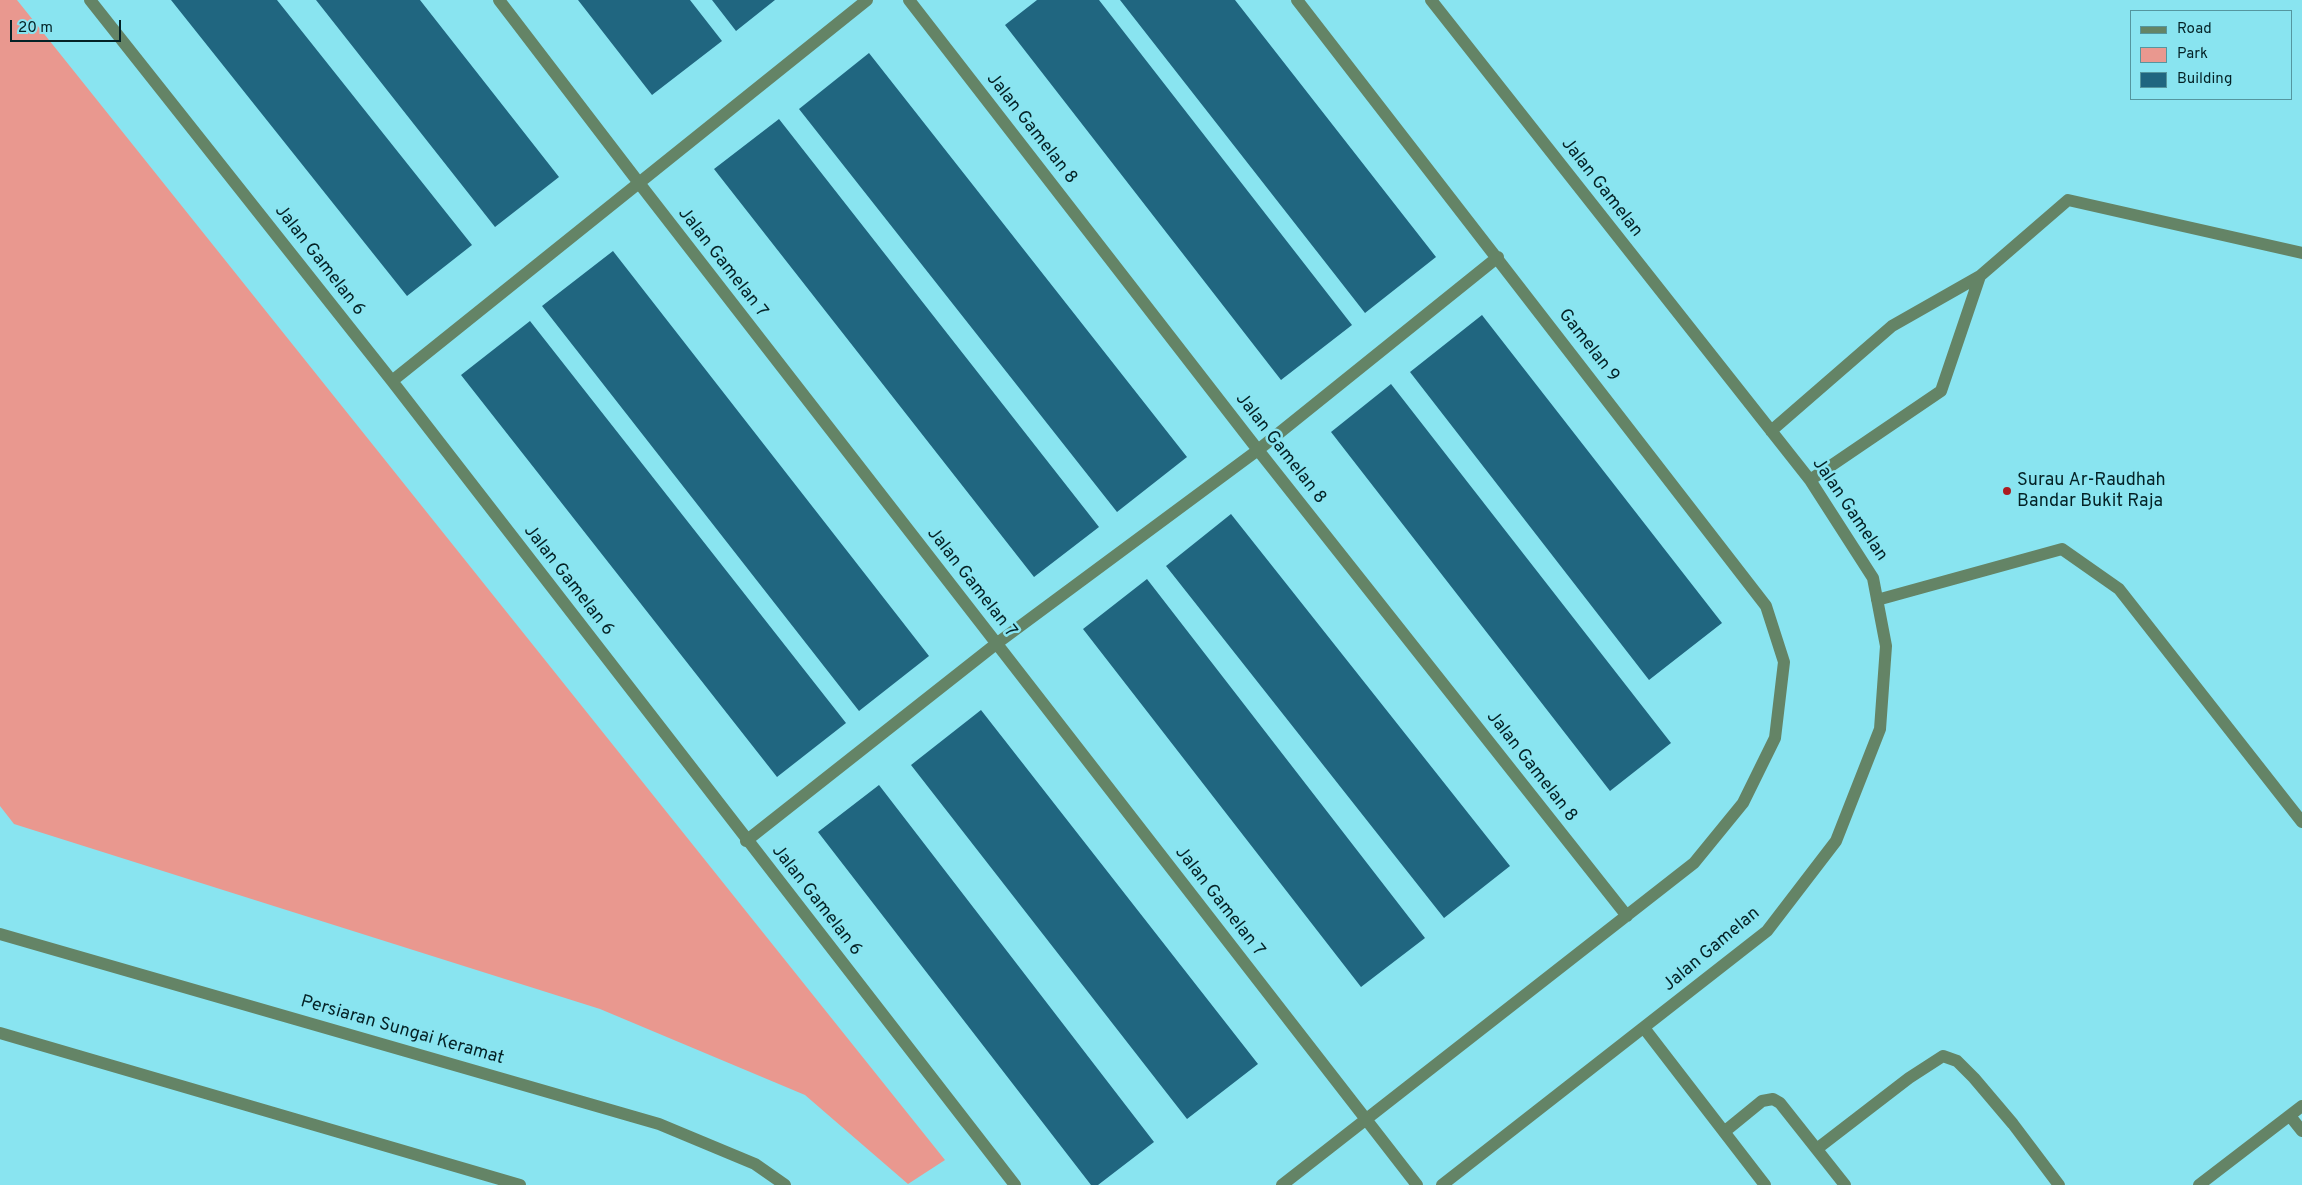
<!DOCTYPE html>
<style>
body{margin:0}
#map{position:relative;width:2302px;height:1185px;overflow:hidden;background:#89e4f0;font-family:Overpass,sans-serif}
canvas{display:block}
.legend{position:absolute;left:2130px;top:10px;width:162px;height:90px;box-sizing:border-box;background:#89e4f0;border:1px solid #54969f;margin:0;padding:6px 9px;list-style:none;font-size:15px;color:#042226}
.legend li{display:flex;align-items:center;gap:10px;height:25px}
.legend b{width:25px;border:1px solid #54969f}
.scale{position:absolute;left:10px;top:20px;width:111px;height:22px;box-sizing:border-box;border:2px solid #042226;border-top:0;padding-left:6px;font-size:15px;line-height:18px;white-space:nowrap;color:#042226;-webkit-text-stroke:4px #89e4f0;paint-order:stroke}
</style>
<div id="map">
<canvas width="2302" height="1185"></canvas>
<ul class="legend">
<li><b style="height:6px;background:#648466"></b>Road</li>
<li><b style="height:14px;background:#e9988f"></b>Park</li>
<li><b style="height:14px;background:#206680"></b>Building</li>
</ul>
<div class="scale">20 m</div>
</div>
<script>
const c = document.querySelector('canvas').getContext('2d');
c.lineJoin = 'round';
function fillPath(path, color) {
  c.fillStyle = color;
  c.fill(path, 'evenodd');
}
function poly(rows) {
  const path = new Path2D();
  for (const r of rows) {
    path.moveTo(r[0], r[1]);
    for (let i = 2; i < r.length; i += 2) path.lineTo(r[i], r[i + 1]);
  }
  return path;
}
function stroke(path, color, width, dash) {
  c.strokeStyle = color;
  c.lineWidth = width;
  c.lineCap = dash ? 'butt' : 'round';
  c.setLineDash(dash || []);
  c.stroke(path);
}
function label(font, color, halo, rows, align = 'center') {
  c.font = font + ' Overpass,sans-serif';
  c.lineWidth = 5;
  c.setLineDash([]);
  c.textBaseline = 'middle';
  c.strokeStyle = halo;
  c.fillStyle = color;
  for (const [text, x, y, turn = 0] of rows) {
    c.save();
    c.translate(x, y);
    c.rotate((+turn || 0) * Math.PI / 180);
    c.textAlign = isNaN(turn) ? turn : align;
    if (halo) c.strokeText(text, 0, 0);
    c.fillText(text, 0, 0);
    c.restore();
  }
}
fillPath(poly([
 [0,0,17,0,945,1160,908,1184,805,1095,600,1009,14,824,0,806]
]), '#e9988f');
fillPath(poly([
 [171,0,277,0,472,245,407,296],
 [316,0,420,0,559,177,495,227],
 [578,0,690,0,722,41,652,95],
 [712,0,775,0,736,31],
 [1037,0,1099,0,1352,325,1281,380,1005,25],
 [1120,0,1235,0,1436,257,1365,313],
 [869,53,1187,457,1117,512,799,109],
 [779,119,1099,527,1034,577,714,169],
 [613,251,929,656,859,711,542,306],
 [1482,315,1722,623,1649,680,1410,372],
 [530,321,846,723,777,777,461,375],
 [1391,384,1671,743,1610,791,1331,432],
 [1231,514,1510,866,1444,918,1166,566],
 [1147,579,1425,938,1361,987,1083,629],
 [981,710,1258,1064,1187,1119,911,765],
 [879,785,1154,1142,1098,1185,1091,1185,818,832]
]), '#206680');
stroke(poly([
 [90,0,392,381,1015,1185],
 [499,0,639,183,1417,1185],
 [909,0,1258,450,1627,916],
 [1431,0,1810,480,1873,578,1886,646,1880,729,1836,841,1767,931,1442,1185],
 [392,381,867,0],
 [1771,431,1892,326,1980,276,2068,200,2302,253],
 [1810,480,1941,391,1980,276],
 [1877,600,2062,549,2119,589,2302,822],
 [746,841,996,644,1258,450,1498,257],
 [0,934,659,1124,755,1164,785,1185],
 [1644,1028,1765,1185],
 [0,1033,520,1185],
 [2290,1116,2302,1131],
 [1724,1132,1762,1101,1773,1099,1780,1103,1845,1185],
 [1818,1148,1909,1078,1943,1056,1957,1061,1974,1078,2013,1124,2059,1185],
 [1282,1185,1694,863,1743,803,1775,738,1784,662,1766,606,1297,0],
 [2199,1185,2302,1106]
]), '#648466', 12);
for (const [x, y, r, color] of [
 [2007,491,5,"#ac1a1f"]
]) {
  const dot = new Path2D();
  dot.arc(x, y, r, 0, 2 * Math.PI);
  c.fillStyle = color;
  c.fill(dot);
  stroke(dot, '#89e4f0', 2);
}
label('18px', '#042226', '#89e4f0', [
 ["Jalan Gamelan 8",1031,129,52],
 ["Jalan Gamelan",1601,188,52],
 ["Jalan Gamelan 6",319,261,52],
 ["Jalan Gamelan 7",722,263,52],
 ["Gamelan 9",1588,346,52],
 ["Jalan Gamelan 8",1280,449,52],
 ["Jalan Gamelan",1849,510,56],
 ["Jalan Gamelan 6",568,581,52],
 ["Jalan Gamelan 7",971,583,52],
 ["Jalan Gamelan 8",1531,767,52],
 ["Jalan Gamelan 6",816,901,52],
 ["Jalan Gamelan 7",1219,902,52],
 ["Jalan Gamelan",1712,950,-40],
 ["Persiaran Sungai Keramat",402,1031,16]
]);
label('18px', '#042226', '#89e4f0', [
 ["Surau Ar-Raudhah",2017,481],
 ["Bandar Bukit Raja",2017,502]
], 'left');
</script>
